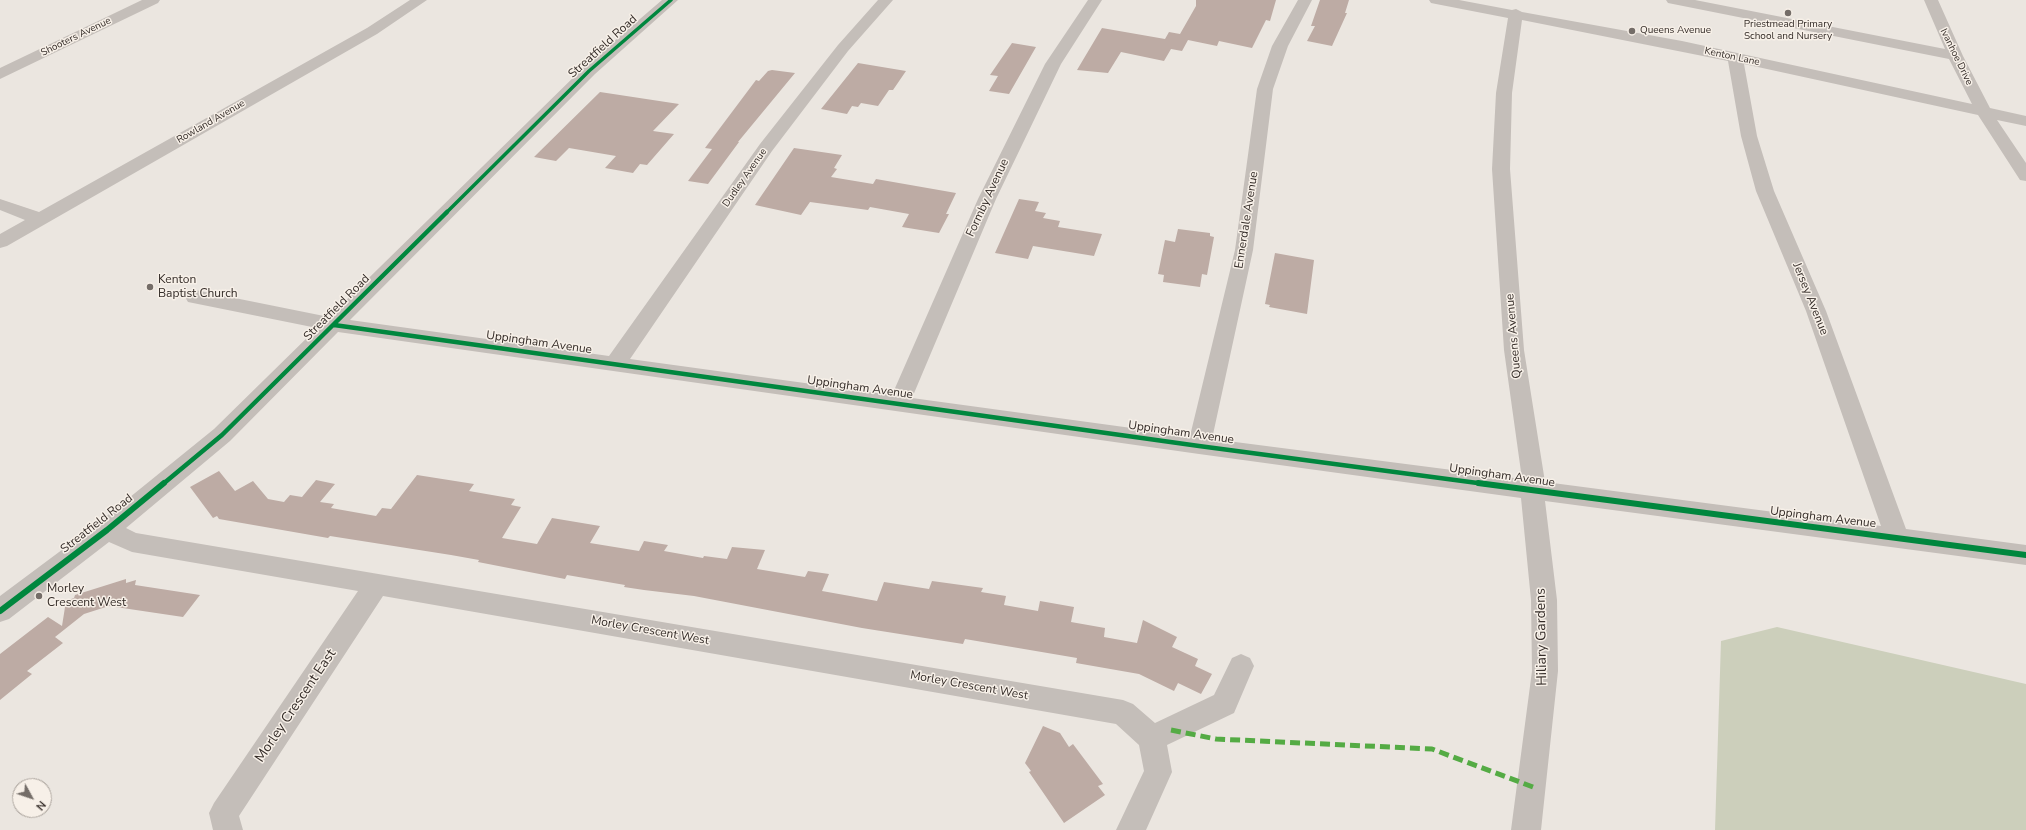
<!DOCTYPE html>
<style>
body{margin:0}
#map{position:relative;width:2026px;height:830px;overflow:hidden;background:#ebe6e0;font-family:"Nunito Sans",sans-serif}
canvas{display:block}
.north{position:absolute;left:12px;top:778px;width:40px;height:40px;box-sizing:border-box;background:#f7f0e8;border:1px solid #a9a29b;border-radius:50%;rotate:130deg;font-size:11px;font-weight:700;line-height:16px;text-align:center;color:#342c28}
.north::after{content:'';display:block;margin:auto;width:14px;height:18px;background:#746d68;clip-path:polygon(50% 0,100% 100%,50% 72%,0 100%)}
</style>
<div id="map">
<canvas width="2026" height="830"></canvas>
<div class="north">N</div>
</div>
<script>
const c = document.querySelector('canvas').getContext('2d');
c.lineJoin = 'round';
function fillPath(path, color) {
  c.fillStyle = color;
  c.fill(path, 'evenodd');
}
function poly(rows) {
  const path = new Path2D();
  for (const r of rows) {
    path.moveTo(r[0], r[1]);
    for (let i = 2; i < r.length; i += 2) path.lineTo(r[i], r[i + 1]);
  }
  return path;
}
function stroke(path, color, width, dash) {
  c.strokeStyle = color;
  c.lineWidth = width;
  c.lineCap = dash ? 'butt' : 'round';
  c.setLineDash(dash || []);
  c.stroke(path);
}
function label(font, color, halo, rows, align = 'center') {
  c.font = font + ' "Nunito Sans",sans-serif';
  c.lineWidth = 3;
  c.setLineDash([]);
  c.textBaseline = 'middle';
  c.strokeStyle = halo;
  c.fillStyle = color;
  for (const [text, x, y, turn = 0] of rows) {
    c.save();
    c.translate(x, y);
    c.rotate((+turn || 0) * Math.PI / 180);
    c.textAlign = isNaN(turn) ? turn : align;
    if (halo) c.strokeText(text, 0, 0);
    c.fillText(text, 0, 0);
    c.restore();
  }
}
fillPath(poly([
 [1777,627,2026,684,2026,830,1715,830,1721,641]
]), '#cccfbb');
fillPath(poly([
 [1196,0,1276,0,1270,21,1266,20,1252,48,1219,41,1217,46,1188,40,1182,51,1171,49,1164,61,1121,52,1108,73,1077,70,1102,28,1165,39,1169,32,1180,34,1196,6],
 [1320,0,1349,0,1345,13,1347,13,1332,46,1307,41,1315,26,1311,26],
 [1012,43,1036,47,1009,94,989,91,998,76,990,75],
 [858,63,906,71,893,90,889,90,878,106,861,103,858,107,852,106,847,114,821,109],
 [772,70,795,73,738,142,739,142,708,184,688,181,712,149,705,148,756,80,759,81,768,71],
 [600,92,679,104,653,131,674,134,647,165,640,164,633,173,605,168,616,156,569,148,556,161,534,157],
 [794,148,842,155,834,168,837,169,831,177,873,184,876,179,956,193,946,214,949,214,939,233,902,227,909,214,870,207,868,210,810,202,801,215,755,205],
 [1019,199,1039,202,1035,211,1046,213,1043,218,1060,221,1058,227,1102,234,1094,256,1033,246,1028,259,995,253],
 [1178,229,1210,233,1210,236,1214,237,1207,275,1202,274,1200,287,1163,282,1164,275,1158,274,1165,240,1175,242],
 [1275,253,1314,260,1307,314,1269,307,1270,305,1265,304],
 [219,471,235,491,253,481,268,499,284,502,290,495,302,497,316,480,335,484,320,502,334,504,331,508,376,516,382,508,391,509,417,475,474,484,469,491,515,499,511,505,521,507,502,538,537,544,552,518,600,526,590,543,639,551,644,541,668,545,664,551,703,558,704,556,727,559,732,547,765,550,757,569,805,577,808,571,829,574,822,591,850,596,877,601,884,582,929,589,932,581,983,588,981,592,1006,596,1004,605,1038,611,1040,601,1074,607,1071,622,1105,628,1104,637,1137,643,1143,620,1177,637,1172,647,1198,659,1195,666,1212,674,1201,694,1178,683,1174,691,1139,674,1076,663,1077,658,965,639,963,644,862,628,694,596,644,590,624,587,625,585,567,575,565,579,478,562,479,560,451,555,330,536,328,538,219,519,217,516,213,518,190,487],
 [126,579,126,583,136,580,135,585,200,595,183,617,109,606,84,614,55,637,63,643,27,671,32,674,0,700,0,654,48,617,62,626,66,601,74,598,75,595],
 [1043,726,1060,733,1069,747,1073,744,1103,784,1098,786,1105,795,1064,823,1029,772,1031,771,1025,763]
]), '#bdaba4');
fillPath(poly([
 [142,0,160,0,158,3,0,79,0,68,142,0],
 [410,0,427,0,377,34,7,246,0,248,0,234,25,220,0,210,0,199,39,212,367,28,410,0],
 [662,0,678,0,595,74,350,320,609,356,760,144,838,45,878,0,893,0,848,51,772,151,630,359,892,395,978,199,1045,64,1088,0,1102,0,1061,64,996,199,912,398,1190,436,1235,250,1257,89,1272,46,1298,0,1312,0,1288,46,1273,89,1253,250,1212,439,1522,479,1504,350,1492,169,1496,93,1508,18,1436,4,1431,3,1429,0,1459,0,1512,10,1516,9,1522,12,1682,41,1972,104,1949,59,1673,4,1668,3,1666,0,1695,0,1945,49,1924,0,1938,0,1963,56,1990,108,2026,116,2026,126,1997,120,2026,163,2026,181,2020,180,1978,115,1744,64,1757,136,1774,191,1826,311,1906,529,2026,545,2026,565,1545,501,1557,600,1558,671,1541,830,1511,830,1532,671,1531,600,1521,498,1199,454,338,332,230,441,126,528,136,533,1123,700,1133,704,1155,723,1214,695,1232,658,1241,654,1250,658,1254,666,1234,713,1167,745,1172,772,1146,830,1116,830,1144,771,1139,745,1116,724,383,596,239,816,243,830,213,830,209,813,214,803,358,591,132,552,109,542,9,619,0,622,0,596,98,523,214,429,317,328,188,302,185,297,188,292,195,290,329,317,583,68,662,0],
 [1522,20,1728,61,1741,136,1756,191,1806,311,1881,526,1545,482,1524,350,1510,169,1512,93,1522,20]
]), '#c4beb9');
stroke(poly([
 [1171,730,1216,739,1432,749,1533,787]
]), '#54ab44', 5, [10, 5]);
stroke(poly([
 [446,213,589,71,671,0]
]), '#00873e', 3.5);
stroke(poly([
 [334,325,1199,446,1485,484],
 [163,484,222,435,447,212]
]), '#00873e', 4.5);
stroke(poly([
 [1478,483,2026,555],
 [0,611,107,530,164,483]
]), '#00873e', 6);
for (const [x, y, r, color] of [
 [1788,13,4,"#746d68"],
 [1632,31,4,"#746d68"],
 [150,287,4,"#746d68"],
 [39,596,4,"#746d68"]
]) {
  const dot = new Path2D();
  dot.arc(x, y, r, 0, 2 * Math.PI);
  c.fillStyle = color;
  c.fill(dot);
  stroke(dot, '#f7f0e8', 1.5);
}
label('10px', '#342c28', '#f7f0e8', [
 ["Priestmead Primary",1788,25],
 ["School and Nursery",1788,37],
 ["Queens Avenue",1640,31,"left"]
]);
label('10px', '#342c28', '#f7f0e8', [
 ["Shooters Avenue",76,37,-26],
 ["Kenton Lane",1732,57,12],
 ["Ivanhoe Drive",1956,57,64],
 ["Rowland Avenue",211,122,-30],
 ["Dudley Avenue",745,178,-55]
]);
label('12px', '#342c28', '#f7f0e8', [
 ["Streatfield Road",603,47,-42],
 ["Formby Avenue",988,198,-65],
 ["Ennerdale Avenue",1247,220,-81],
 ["Jersey Avenue",1810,299,68],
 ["Streatfield Road",337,308,-45],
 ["Queens Avenue",1514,336,-95],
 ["Uppingham Avenue",539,343,8],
 ["Uppingham Avenue",860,388,8],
 ["Uppingham Avenue",1181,433,8],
 ["Uppingham Avenue",1502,476,8],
 ["Uppingham Avenue",1823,518,7],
 ["Streatfield Road",97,524,-38],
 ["Morley Crescent West",650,631,10],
 ["Morley Crescent West",969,686,10]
]);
label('12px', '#342c28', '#f7f0e8', [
 ["Kenton",158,280],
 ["Baptist Church",158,294],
 ["Morley",47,589],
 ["Crescent West",47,603]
], 'left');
label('14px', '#342c28', '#f7f0e8', [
 ["Hiliary Gardens",1542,637,-91],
 ["Morley Crescent East",296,706,-56]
]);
</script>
